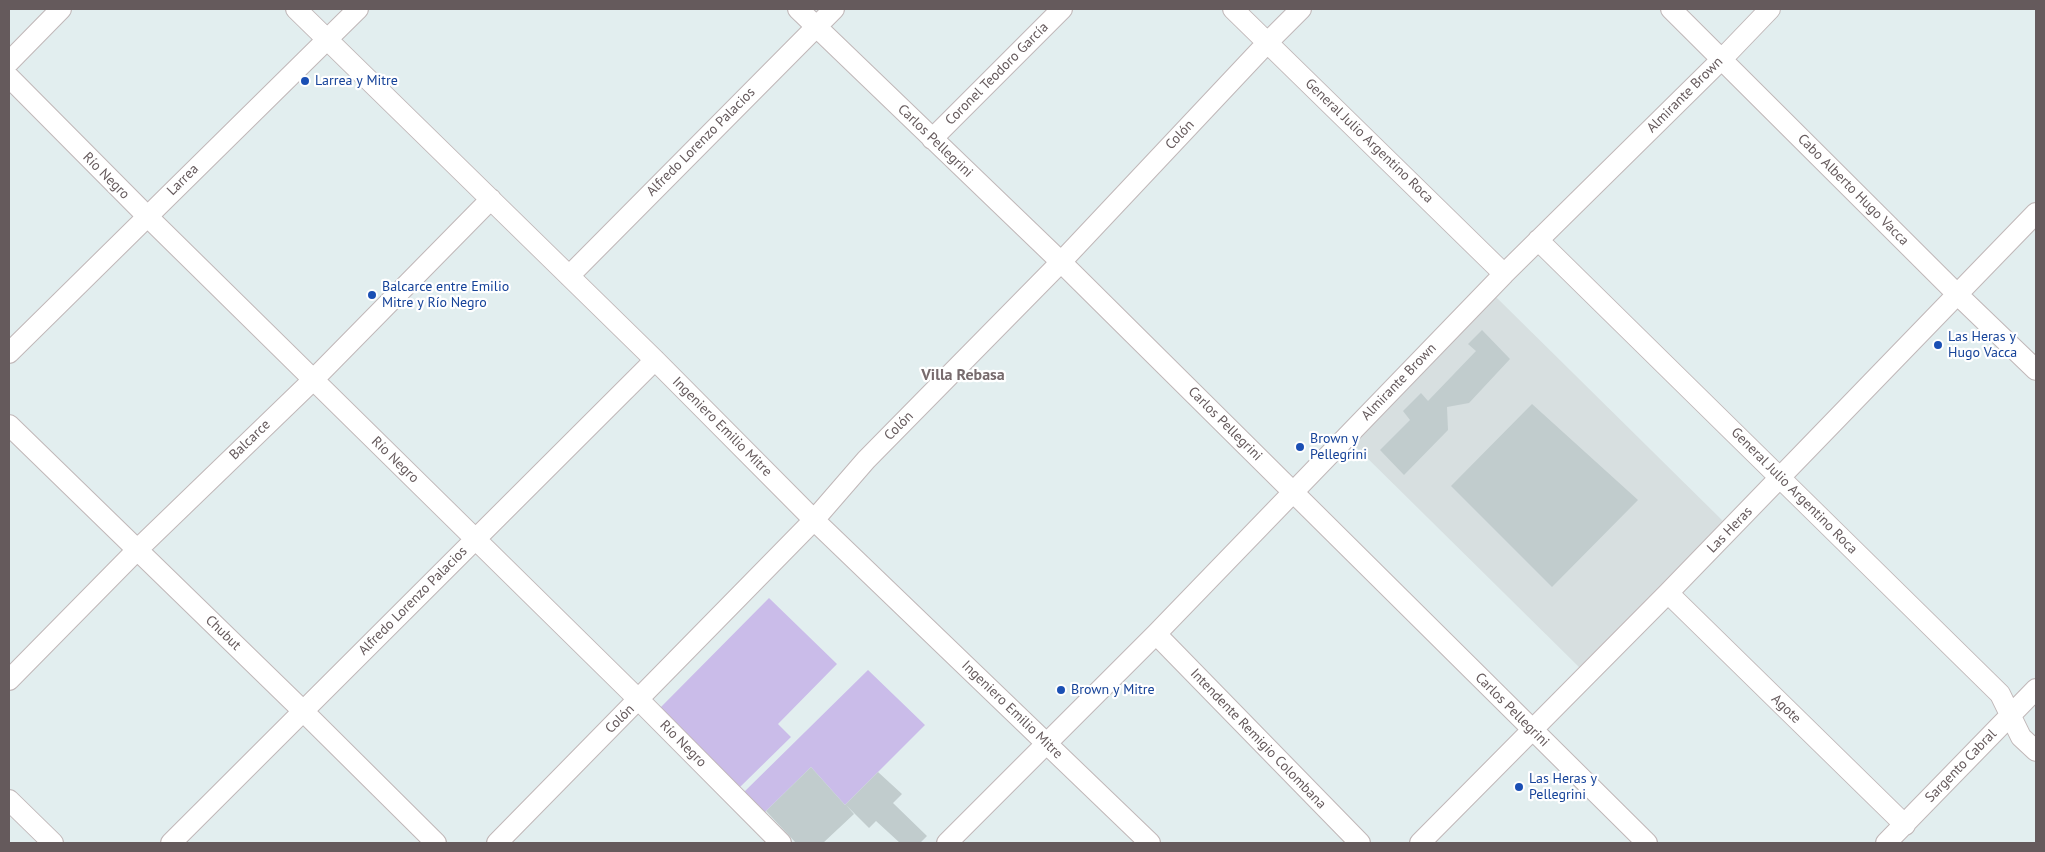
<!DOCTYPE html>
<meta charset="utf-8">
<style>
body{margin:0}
#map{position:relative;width:2045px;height:852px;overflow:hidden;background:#e2eeef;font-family:"PT Sans",sans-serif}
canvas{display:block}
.frame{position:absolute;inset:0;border:10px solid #655a5c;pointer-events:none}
</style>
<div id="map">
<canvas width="2045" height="852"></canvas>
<div class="frame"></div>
</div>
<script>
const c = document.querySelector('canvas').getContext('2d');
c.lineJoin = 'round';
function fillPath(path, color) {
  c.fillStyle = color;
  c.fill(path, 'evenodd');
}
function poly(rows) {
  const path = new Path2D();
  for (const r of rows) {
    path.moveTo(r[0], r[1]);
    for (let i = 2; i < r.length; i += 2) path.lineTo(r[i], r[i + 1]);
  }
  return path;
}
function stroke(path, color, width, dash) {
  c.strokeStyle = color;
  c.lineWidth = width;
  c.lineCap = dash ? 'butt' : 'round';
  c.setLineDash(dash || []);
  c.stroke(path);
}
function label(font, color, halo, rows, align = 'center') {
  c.font = font + ' "PT Sans",sans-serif';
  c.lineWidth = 4.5;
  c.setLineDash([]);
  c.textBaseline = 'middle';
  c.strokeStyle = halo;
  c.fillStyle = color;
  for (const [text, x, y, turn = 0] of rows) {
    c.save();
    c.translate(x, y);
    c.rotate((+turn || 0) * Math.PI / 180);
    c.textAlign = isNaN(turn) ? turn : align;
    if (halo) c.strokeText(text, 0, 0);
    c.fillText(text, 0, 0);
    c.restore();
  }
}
fillPath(poly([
 [1496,297,1725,523,1582,670,1353,444]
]), '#d7dfe0');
fillPath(poly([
 [769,598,837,664,778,724,791,737,740,787,660,708],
 [868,670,925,725,845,805,811,767,765,812,744,792]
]), '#cabce9');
fillPath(poly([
 [1482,330,1510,359,1469,403,1447,407,1448,430,1404,475,1380,450,1410,420,1403,411,1421,393,1428,401,1476,351,1468,344],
 [1532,404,1638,500,1552,587,1451,486],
 [811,767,845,805,878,772,902,794,893,803,927,836,920,843,900,843,876,821,869,828,846,805,854,814,823,843,796,843,766,811]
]), '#c1cccd');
const street = poly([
 [296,9,655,360,814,520,1150,843],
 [798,9,1061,262,1647,843],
 [1233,9,1504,274],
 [1671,9,1957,294,2036,370],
 [9,62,61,9],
 [9,77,147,216,639,700,781,843],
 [932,139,1062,9],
 [1538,240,2000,694,2021,737,2036,751],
 [569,276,834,9],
 [9,353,358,9],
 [9,425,302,710,436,843],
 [1668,593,1905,825],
 [1156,634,1360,843],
 [9,680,137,550,313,380,491,199],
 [9,800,53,843],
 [171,843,655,360],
 [497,843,814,520,866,460,1061,262,1268,42,1301,9],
 [947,843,1156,634,1504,274,1722,59,1770,9],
 [1420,843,1668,593,2036,213],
 [1886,843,2036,689]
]);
stroke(street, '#c0b7b8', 22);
stroke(street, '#fff', 20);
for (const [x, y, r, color] of [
 [305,81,5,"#1a4fb4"],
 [372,295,5,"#1a4fb4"],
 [1938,345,5,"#1a4fb4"],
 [1300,447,5,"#1a4fb4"],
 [1061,690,5,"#1a4fb4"],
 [1519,787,5,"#1a4fb4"]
]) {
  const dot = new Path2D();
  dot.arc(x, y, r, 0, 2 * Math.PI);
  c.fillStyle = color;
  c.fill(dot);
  stroke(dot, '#fff', 2);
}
label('14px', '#655a5c', '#fff', [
 ["Coronel Teodoro García",997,74,-45],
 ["Almirante Brown",1685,95,-45],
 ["Colón",1180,135,-47],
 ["Carlos Pellegrini",935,141,44],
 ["General Julio Argentino Roca",1369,141,44],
 ["Alfredo Lorenzo Palacios",701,142,-45],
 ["Río Negro",106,176,45],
 ["Larrea",183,180,-45],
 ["Cabo Alberto Hugo Vacca",1853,190,45],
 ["Almirante Brown",1399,382,-46],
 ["Carlos Pellegrini",1225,424,45],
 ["Colón",899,426,-45],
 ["Ingeniero Emilio Mitre",722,427,45],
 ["Balcarce",250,440,-44],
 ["Río Negro",395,460,44],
 ["General Julio Argentino Roca",1794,491,45],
 ["Las Heras",1730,530,-46],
 ["Alfredo Lorenzo Palacios",413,601,-45],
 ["Chubut",223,633,44],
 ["Agote",1786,709,44],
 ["Ingeniero Emilio Mitre",1012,710,44],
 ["Carlos Pellegrini",1512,710,45],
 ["Colón",620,719,-45],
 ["Intendente Remigio Colombana",1258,739,46],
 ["Río Negro",683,744,45],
 ["Sargento Cabral",1961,766,-46]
]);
label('14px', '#164399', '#fff', [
 ["Larrea y Mitre",315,81],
 ["Balcarce entre Emilio",382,287],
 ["Mitre y Río Negro",382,303],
 ["Las Heras y",1948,337],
 ["Hugo Vacca",1948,353],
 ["Brown y",1310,439],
 ["Pellegrini",1310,455],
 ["Brown y Mitre",1071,690],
 ["Las Heras y",1529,779],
 ["Pellegrini",1529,795]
], 'left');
label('bold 16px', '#776b6d', '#fff', [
 ["Villa Rebasa",963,375]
]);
</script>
